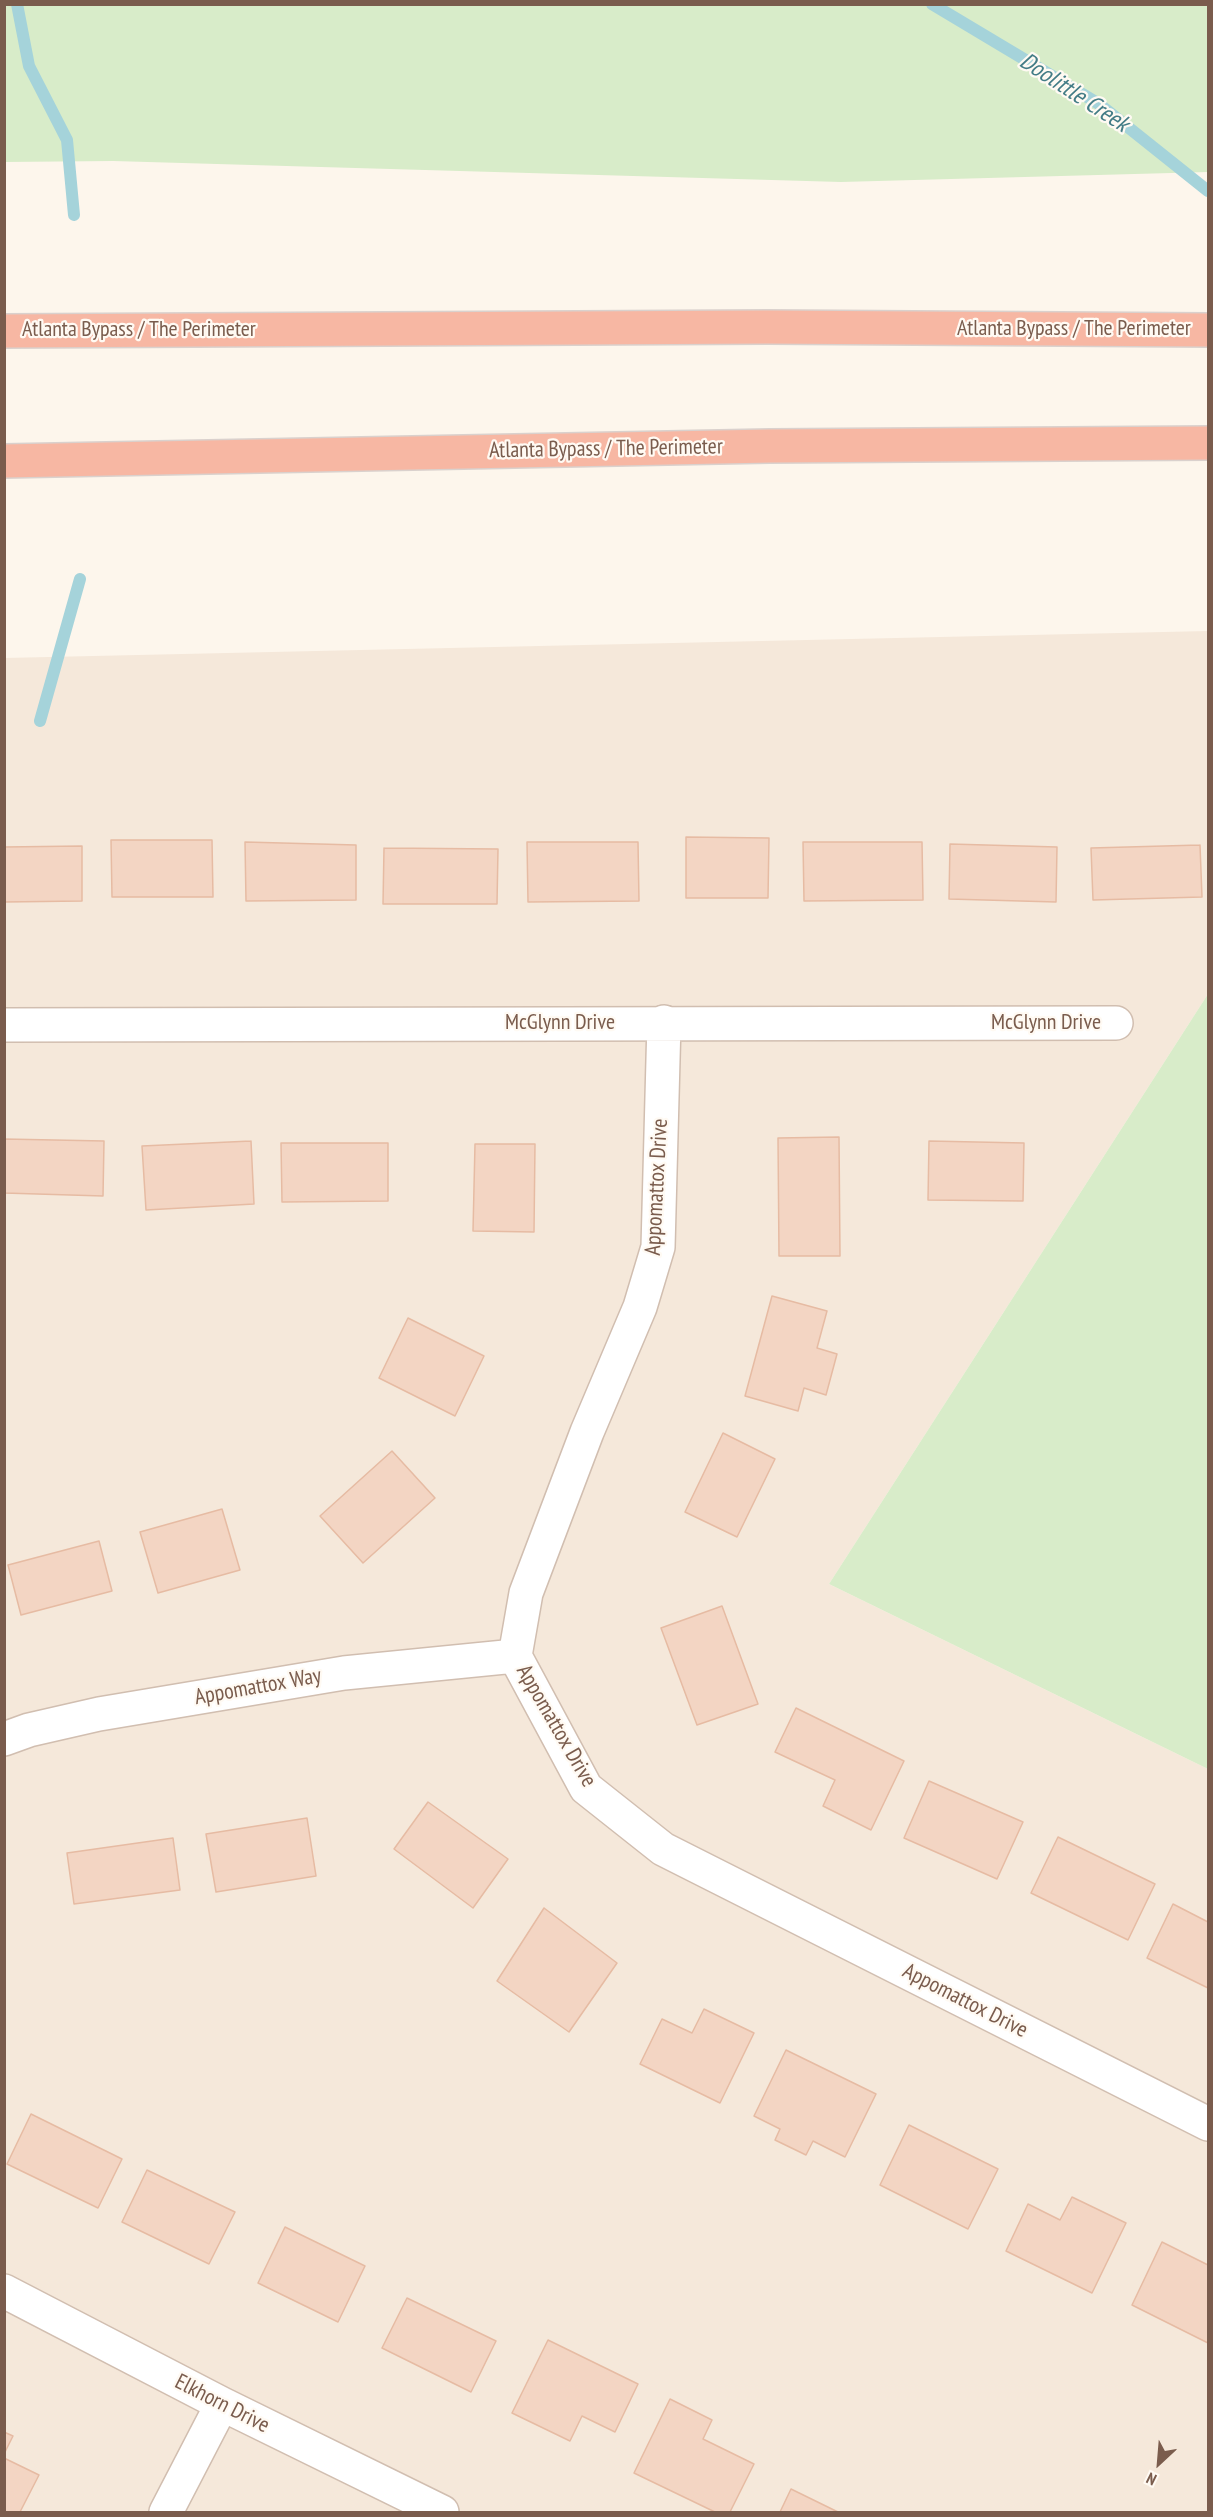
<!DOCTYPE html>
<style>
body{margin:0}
#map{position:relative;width:1213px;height:2517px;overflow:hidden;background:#fdf6ec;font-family:"PT Sans Narrow",sans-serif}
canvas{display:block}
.frame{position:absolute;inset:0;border:6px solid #7a5c4d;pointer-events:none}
.north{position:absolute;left:1129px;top:2433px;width:60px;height:60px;-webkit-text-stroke:4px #fffaf3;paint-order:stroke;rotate:206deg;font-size:16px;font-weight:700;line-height:24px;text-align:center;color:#7a5c4d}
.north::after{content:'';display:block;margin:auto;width:21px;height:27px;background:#7a5c4d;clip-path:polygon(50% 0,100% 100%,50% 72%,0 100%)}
</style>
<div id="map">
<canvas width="1213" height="2517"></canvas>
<div class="frame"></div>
<div class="north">N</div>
</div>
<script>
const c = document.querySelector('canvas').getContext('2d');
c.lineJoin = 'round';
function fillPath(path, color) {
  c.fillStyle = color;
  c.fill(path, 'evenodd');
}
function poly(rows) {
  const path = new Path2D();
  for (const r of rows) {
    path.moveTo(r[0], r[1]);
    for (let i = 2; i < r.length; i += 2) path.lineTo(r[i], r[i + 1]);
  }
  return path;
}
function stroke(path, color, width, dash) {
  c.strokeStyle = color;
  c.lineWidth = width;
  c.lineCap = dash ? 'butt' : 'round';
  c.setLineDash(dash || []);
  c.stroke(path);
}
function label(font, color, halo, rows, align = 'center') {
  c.font = font + ' "PT Sans Narrow",sans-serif';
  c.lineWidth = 4.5;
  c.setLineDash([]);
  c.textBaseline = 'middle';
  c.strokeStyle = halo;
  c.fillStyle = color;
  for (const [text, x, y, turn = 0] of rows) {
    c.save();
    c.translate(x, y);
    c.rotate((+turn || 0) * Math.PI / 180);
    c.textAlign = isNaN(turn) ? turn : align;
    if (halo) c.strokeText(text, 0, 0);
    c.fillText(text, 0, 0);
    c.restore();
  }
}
fillPath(poly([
 [1208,631,1208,994,829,1584,1208,1769,1208,2512,5,2512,4,658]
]), '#f5e8da');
fillPath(poly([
 [4,5,1208,5,1208,172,841,182,113,161,5,162],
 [1208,994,1208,1769,829,1584]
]), '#d8ecc9');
stroke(poly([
 [17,4,29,66,67,140,74,215],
 [932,4,1099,104,1208,191],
 [40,721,80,579]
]), '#a5d3da', 12);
const building = poly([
 [686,837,769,838,768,898,686,898,686,837],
 [111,840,212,840,213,897,112,897,111,840],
 [245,842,356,845,356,900,246,901,245,842],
 [527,842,638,842,639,901,528,902,527,842],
 [803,842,922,842,923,900,804,901,803,842],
 [950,844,1057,847,1056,902,949,899,950,844],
 [1200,845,1202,897,1093,900,1091,848,1200,845],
 [82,846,82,901,4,902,4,847,82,846],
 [384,848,498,849,497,904,383,904,384,848],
 [839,1137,840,1256,779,1256,778,1138,839,1137],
 [4,1139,104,1141,103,1196,4,1193,4,1139],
 [251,1141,254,1204,146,1210,142,1146,251,1141],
 [929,1141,1024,1143,1023,1201,928,1200,929,1141],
 [281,1143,388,1143,388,1201,282,1202,281,1143],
 [475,1144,535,1144,534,1232,473,1231,475,1144],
 [772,1296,827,1311,817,1348,837,1354,826,1395,804,1388,798,1411,745,1396,772,1296],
 [408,1318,484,1356,455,1416,379,1378,408,1318],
 [723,1433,775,1459,737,1537,685,1512,723,1433],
 [392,1451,435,1498,363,1563,320,1516,392,1451],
 [222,1509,240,1570,158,1593,140,1532,222,1509],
 [99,1541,112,1591,21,1615,8,1565,99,1541],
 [722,1606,758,1704,697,1725,661,1628,722,1606],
 [796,1708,904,1761,871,1830,823,1806,835,1780,775,1752,796,1708],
 [929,1781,1023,1822,997,1879,904,1838,929,1781],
 [428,1802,508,1859,473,1908,394,1849,428,1802],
 [307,1818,316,1876,216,1892,206,1834,307,1818],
 [1058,1837,1155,1884,1128,1940,1031,1893,1058,1837],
 [173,1838,180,1890,74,1904,67,1853,173,1838],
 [1173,1904,1208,1922,1208,1988,1147,1958,1173,1904],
 [544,1908,617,1963,569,2032,497,1981,544,1908],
 [704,2009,754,2033,720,2103,640,2064,662,2019,692,2033,704,2009],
 [786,2050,876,2094,845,2157,813,2141,806,2155,775,2140,780,2129,754,2116,786,2050],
 [31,2114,122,2159,98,2208,7,2164,31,2114],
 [909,2125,998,2169,968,2229,880,2185,909,2125],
 [147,2170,235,2212,209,2264,122,2222,147,2170],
 [1072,2197,1126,2223,1092,2293,1006,2251,1028,2204,1060,2220,1072,2197],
 [285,2227,365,2266,338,2322,258,2283,285,2227],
 [1162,2242,1208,2265,1208,2343,1132,2305,1162,2242],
 [407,2298,496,2341,471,2392,382,2348,407,2298],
 [548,2340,638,2384,615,2432,582,2416,570,2441,512,2413,548,2340],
 [670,2399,712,2420,703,2439,754,2464,730,2512,715,2512,634,2473,670,2399],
 [4,2432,13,2436,4,2454,4,2432],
 [4,2458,39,2475,20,2512,4,2512,4,2458],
 [791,2489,838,2512,780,2512,791,2489]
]);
fillPath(building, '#f3d5c3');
stroke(building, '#e6bba3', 1.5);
const street = poly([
 [664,1022,658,1247,640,1307,587,1432,526,1593,515,1656,586,1788,663,1849,1208,2124],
 [4,1025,1116,1023],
 [4,1739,29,1730,99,1714,344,1673,515,1656],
 [4,2291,222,2404,442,2512],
 [166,2512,222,2404]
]);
const highway = poly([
 [4,331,767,327,1208,330],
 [4,461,770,446,1208,443]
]);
stroke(street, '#d1beb0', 36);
stroke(highway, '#dad1cd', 36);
stroke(street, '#fff', 33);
stroke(highway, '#f7b7a3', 33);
label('22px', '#7a5c4d', '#fffaf3', [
 ["Atlanta Bypass / The Perimeter",1074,329],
 ["Atlanta Bypass / The Perimeter",139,330],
 ["Atlanta Bypass / The Perimeter",606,449,-1],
 ["McGlynn Drive",560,1023],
 ["McGlynn Drive",1046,1023],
 ["Appomattox Drive",657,1187,-87],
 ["Appomattox Way",258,1687,-10],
 ["Appomattox Drive",556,1726,60],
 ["Appomattox Drive",965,2001,27],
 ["Elkhorn Drive",222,2404,27]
]);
label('italic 24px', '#437c86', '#fffaf3', [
 ["Doolittle Creek",1074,93,33]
]);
</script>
